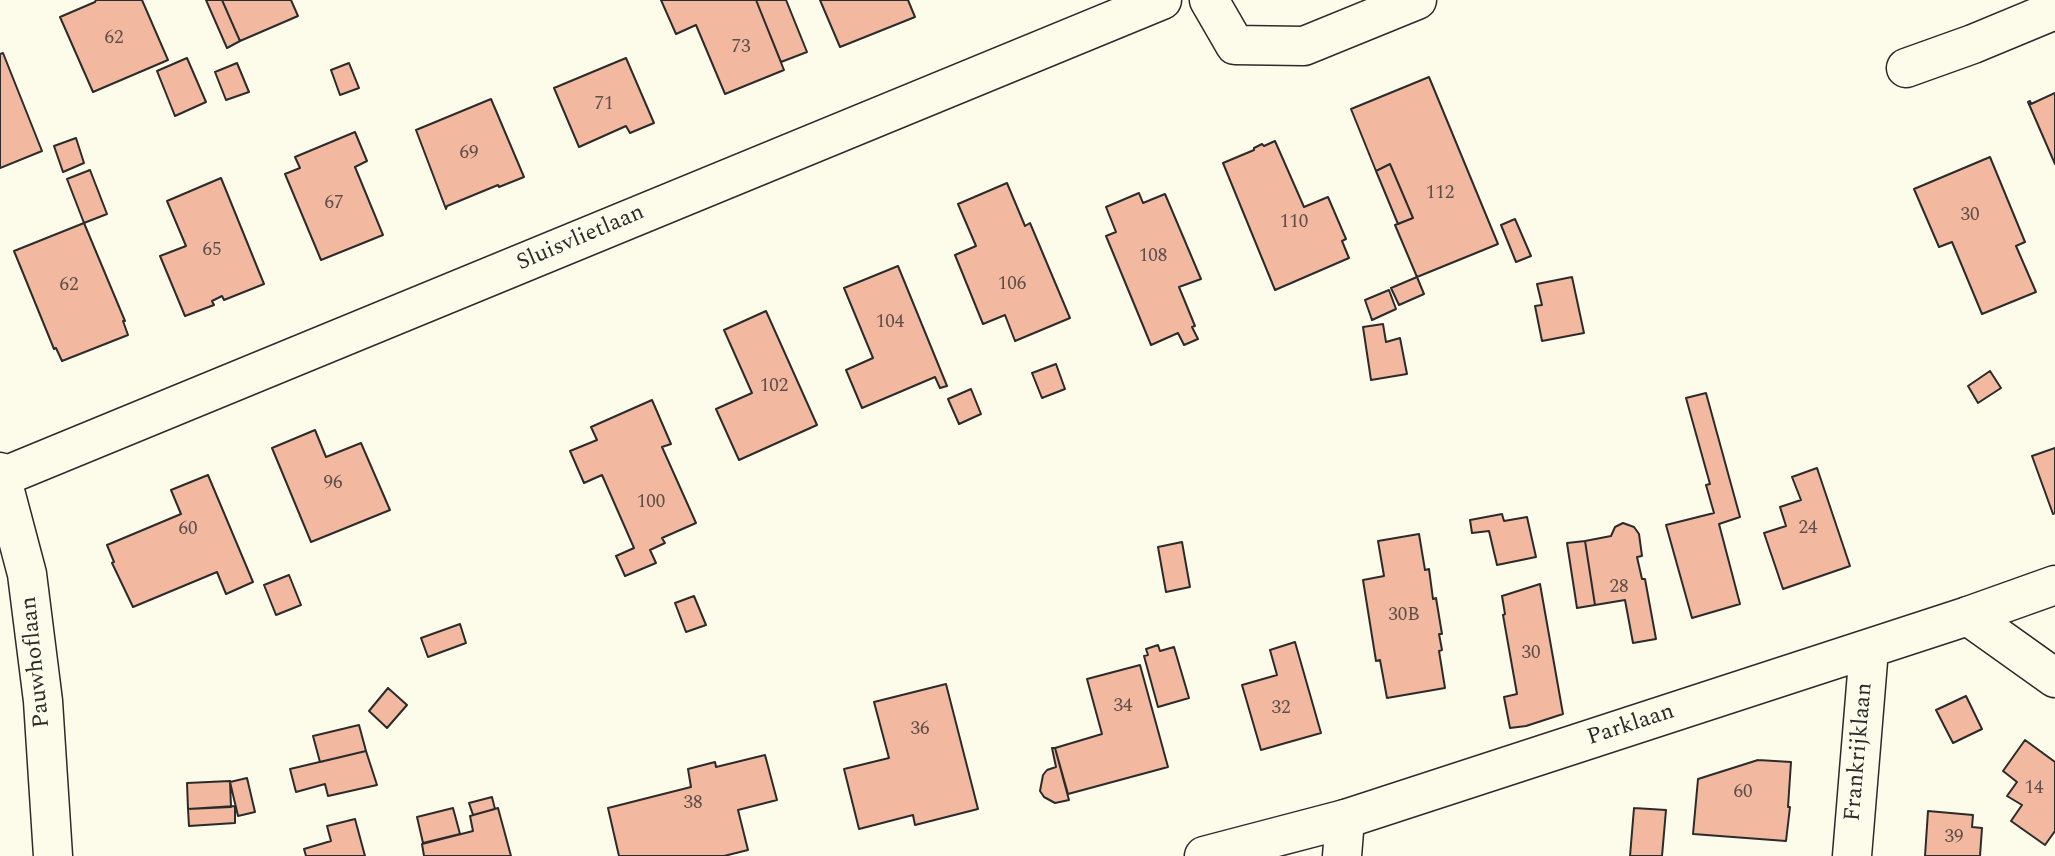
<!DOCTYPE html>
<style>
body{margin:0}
canvas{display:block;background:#fdfbea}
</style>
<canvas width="2055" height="856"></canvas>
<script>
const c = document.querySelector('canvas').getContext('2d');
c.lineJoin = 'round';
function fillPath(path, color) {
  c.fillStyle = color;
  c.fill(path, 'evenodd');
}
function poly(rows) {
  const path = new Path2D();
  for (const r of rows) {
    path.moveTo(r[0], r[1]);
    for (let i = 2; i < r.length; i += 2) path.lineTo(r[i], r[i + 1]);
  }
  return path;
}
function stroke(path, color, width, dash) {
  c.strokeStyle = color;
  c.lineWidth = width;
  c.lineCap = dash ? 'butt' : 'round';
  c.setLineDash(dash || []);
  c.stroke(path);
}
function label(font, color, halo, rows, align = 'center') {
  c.font = font + ' Spectral,serif';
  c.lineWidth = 5;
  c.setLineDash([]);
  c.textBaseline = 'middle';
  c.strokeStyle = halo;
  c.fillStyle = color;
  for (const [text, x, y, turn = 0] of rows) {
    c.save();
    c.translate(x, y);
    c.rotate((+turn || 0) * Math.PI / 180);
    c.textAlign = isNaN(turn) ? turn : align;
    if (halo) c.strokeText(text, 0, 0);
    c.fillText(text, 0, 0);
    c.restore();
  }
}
const building = poly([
 [96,0,142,0,168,60,93,92,60,17,95,2,96,0],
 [206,0,222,0,240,41,227,48,206,0],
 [222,0,291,0,298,16,240,41,222,0],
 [661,0,756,0,784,70,725,94,696,25,676,34,661,0],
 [756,0,786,0,807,52,781,62,756,0],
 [820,0,908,0,915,17,840,47,820,0],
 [3,53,42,151,0,168,0,54,3,53],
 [187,58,206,102,175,116,157,71,187,58],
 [626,58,654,123,630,133,626,126,579,147,554,88,626,58],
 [237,63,249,92,226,100,215,72,237,63],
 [349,63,359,88,340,95,331,70,349,63],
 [1429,77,1498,244,1417,277,1395,225,1413,218,1390,164,1376,171,1351,109,1429,77],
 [2055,93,2055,164,2028,102,2030,101,2031,104,2055,93],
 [491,99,524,177,499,187,498,185,447,206,446,209,416,130,491,99],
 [355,132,367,161,355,167,383,235,321,260,285,174,300,168,295,157,355,132],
 [76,138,84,163,63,172,54,146,76,138],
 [1275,141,1304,207,1328,197,1346,239,1342,241,1349,258,1275,290,1223,163,1254,150,1254,148,1262,144,1264,146,1275,141],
 [1990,157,2025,242,2016,246,2036,292,1982,314,1952,242,1939,247,1914,189,1990,157],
 [1390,164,1413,218,1398,224,1376,171,1390,164],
 [90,170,107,214,84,223,67,179,90,170],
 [221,178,264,284,224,300,222,296,212,301,214,305,185,316,160,256,186,246,167,201,221,178],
 [1007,183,1025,226,1030,223,1070,318,1015,341,1005,315,983,324,955,255,976,246,958,204,1007,183],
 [1139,193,1143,203,1165,194,1201,279,1179,287,1195,326,1192,327,1198,339,1184,345,1178,333,1151,345,1106,236,1116,232,1106,207,1139,193],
 [1515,219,1531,256,1516,262,1501,225,1515,219],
 [84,223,125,321,123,321,128,335,62,361,56,348,54,349,14,251,84,223],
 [898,266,947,386,940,388,935,377,862,408,846,370,873,358,844,288,898,266],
 [1417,277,1424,294,1399,305,1391,288,1417,277],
 [1572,277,1584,333,1542,341,1535,306,1542,305,1537,284,1572,277],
 [1389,290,1396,309,1372,320,1365,300,1389,290],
 [766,311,817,425,739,460,716,409,752,393,724,330,766,311],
 [1383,324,1386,342,1400,338,1407,374,1371,380,1363,327,1383,324],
 [1056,364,1065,389,1042,398,1032,373,1056,364],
 [1990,371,2001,388,1978,403,1968,386,1990,371],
 [971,389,981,414,959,424,948,399,971,389],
 [1706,393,1740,517,1719,524,1740,604,1692,618,1666,525,1714,513,1706,485,1710,484,1686,398,1706,393],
 [652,400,671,444,662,447,696,523,662,538,665,543,650,550,656,563,625,576,616,556,634,548,602,475,584,483,570,451,597,440,591,427,652,400],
 [315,430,326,457,361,443,390,510,311,542,272,448,315,430],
 [2055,448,2055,513,2053,514,2032,456,2055,448],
 [1817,468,1850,566,1783,589,1764,533,1786,526,1780,507,1801,500,1792,477,1817,468],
 [208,475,253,582,226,594,217,572,133,607,112,563,114,562,107,545,181,514,171,490,208,475],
 [1502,514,1504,521,1527,517,1536,557,1497,565,1489,531,1472,533,1470,520,1502,514],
 [1623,523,1634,527,1639,534,1642,556,1637,557,1642,579,1645,579,1656,639,1633,643,1625,600,1595,605,1585,541,1611,536,1615,527,1623,523],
 [1419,534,1425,570,1429,569,1433,599,1436,598,1442,634,1439,634,1442,650,1439,651,1445,688,1387,698,1380,660,1376,661,1363,580,1384,576,1378,541,1419,534],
 [1585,541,1595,605,1577,608,1567,543,1585,541],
 [1182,542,1190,587,1166,592,1158,547,1182,542],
 [289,575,301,605,276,615,264,585,289,575],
 [1540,584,1563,714,1526,726,1510,728,1504,697,1517,694,1503,615,1505,614,1502,596,1540,584],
 [694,596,706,625,686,632,675,603,694,596],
 [460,624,466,643,428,657,421,638,460,624],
 [1295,642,1321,733,1261,750,1242,685,1277,675,1270,650,1295,642],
 [1158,645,1160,651,1174,647,1189,698,1158,707,1144,656,1148,655,1146,649,1158,645],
 [1140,665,1168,767,1068,794,1055,748,1102,734,1087,679,1140,665],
 [946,684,978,809,915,825,913,815,859,829,844,769,889,758,874,702,946,684],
 [388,688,407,705,387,728,369,711,388,688],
 [1966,696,1982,729,1953,743,1936,710,1966,696],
 [359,725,366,751,320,762,313,736,359,725],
 [2025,740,2055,762,2055,831,2045,845,2011,821,2022,805,2007,796,2017,782,2003,771,2025,740],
 [1052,748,1055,748,1069,800,1055,803,1044,797,1040,791,1043,775,1047,770,1056,767,1052,748],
 [366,751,377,785,328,796,325,784,296,792,290,769,366,751],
 [765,755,777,800,738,810,748,850,724,856,619,856,608,808,691,787,688,769,715,762,716,767,765,755],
 [1758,760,1791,762,1788,807,1790,807,1786,841,1693,834,1698,779,1758,760],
 [247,778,255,812,238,816,230,782,247,778],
 [230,781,231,807,188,809,187,783,230,781],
 [492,797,495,809,473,815,469,803,492,797],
 [235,806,235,823,189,826,188,809,235,806],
 [453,808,460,834,423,843,417,817,453,808],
 [498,808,511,856,424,856,422,844,473,831,470,816,498,808],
 [1634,808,1666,810,1662,856,1630,856,1634,808],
 [1928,811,1973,815,1972,827,1982,828,1980,856,1925,856,1928,811],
 [355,819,365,856,306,856,304,849,331,841,327,826,355,819]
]);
fillPath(building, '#f2b8a0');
stroke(building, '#2b2b2b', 2);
const street = poly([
 [1209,0,1235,45,1304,46,1417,0],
 [1906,68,1973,44,2055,10],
 [0,478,1162,0],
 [1968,616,2055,678],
 [1342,856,1345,819]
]);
const secondary = poly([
 [0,472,27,574,43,701,53,856],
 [1204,856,1345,819,1968,616,2055,585],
 [1852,856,1869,649]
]);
stroke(street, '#2b2b2b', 41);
stroke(secondary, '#2b2b2b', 41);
stroke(street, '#fdfbea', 38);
stroke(secondary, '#fdfbea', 38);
label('19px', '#5d4e48', null, [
 ["62",114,39],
 ["73",741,48],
 ["71",604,105],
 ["69",469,154],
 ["112",1440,194],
 ["67",334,204],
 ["30",1970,216],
 ["110",1294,223],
 ["65",212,251],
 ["108",1153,257],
 ["106",1012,285],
 ["62",69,286],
 ["104",890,323],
 ["102",774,387],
 ["96",333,484],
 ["100",651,503],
 ["24",1808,529],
 ["60",188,530],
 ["28",1619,588],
 ["30B",1404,616],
 ["30",1531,654],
 ["34",1123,707],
 ["32",1281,709],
 ["36",920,730],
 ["14",2034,789],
 ["60",1743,793],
 ["38",693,804],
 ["39",1954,838]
]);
label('23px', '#2b2b2b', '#fdfbea', [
 ["Sluisvlietlaan",581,239,-23],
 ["Pauwhoflaan",37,662,-96],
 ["Parklaan",1631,726,-18],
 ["Frankrijklaan",1860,752,-85]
]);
</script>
